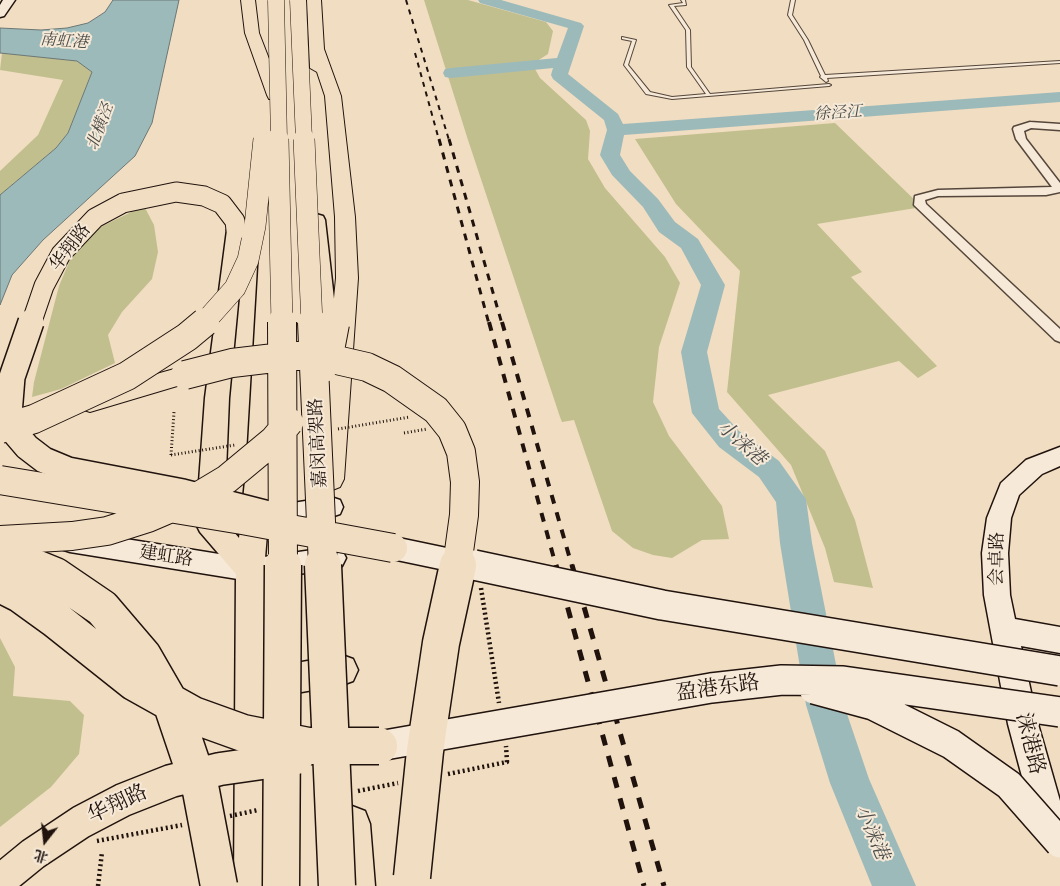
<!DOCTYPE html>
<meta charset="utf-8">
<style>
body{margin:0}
#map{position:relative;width:1060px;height:886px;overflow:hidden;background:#f1ddc1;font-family:Cardo,"Noto Serif SC",serif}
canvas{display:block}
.north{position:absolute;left:20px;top:816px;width:50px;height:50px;-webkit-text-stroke:4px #f6e9d7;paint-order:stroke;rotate:196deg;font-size:14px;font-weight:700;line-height:20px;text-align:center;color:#20130e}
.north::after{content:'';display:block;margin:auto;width:18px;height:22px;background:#20130e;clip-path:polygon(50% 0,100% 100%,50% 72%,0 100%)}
</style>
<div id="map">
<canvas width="1060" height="886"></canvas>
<div class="north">北</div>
</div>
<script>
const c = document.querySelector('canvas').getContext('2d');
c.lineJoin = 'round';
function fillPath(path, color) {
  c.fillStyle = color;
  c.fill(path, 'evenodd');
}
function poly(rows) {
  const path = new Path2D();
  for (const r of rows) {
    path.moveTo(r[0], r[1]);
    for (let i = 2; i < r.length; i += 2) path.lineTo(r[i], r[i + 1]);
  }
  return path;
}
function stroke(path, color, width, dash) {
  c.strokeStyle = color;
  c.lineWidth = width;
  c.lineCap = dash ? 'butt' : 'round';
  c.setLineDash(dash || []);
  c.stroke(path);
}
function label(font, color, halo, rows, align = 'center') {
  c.font = font + ' Cardo,"Noto Serif SC",serif';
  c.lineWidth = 4;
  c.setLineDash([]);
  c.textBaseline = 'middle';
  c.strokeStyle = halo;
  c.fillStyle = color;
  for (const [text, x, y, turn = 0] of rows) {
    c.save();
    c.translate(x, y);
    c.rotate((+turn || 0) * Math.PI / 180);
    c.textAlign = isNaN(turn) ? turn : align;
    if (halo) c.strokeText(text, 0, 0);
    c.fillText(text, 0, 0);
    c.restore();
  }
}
fillPath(poly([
 [424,0,468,0,546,22,553,31,548,54,537,61,535,69,540,78,586,120,590,131,588,159,605,188,665,257,680,283,659,347,653,402,669,436,722,506,729,539,702,540,672,558,653,555,633,548,612,531,574,420,562,422,560,417,468,140],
 [2,53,78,61,92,72,68,133,56,148,0,195,0,171,38,135,63,80,0,70],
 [835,123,922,207,817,224,862,272,851,277,937,366,918,378,899,361,768,395,825,451,855,520,873,588,834,582,825,548,791,465,727,392,740,271,676,204,635,139],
 [144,206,154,225,158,252,152,279,122,312,108,335,115,363,61,389,32,397,34,382,59,286,75,248,92,231],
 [0,638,15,667,13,696,70,701,84,715,79,754,51,787,0,827]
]), '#c1bf8e');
const water = poly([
 [113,0,179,0,152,123,135,156,43,240,12,275,0,305,0,195,56,148,68,133,92,72,77,61,0,53,0,28,41,30,67,28,88,23,105,12,113,0]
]);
fillPath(water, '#9dbaba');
stroke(water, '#6b7775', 1);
fillPath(poly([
 [478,0,501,0,581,23,584,26,568,74,618,114,623,124,1060,92,1060,102,624,135,620,155,630,171,658,199,675,222,698,239,725,285,707,352,719,409,739,431,779,461,806,499,812,543,844,705,869,779,916,886,872,886,830,783,806,705,780,543,776,502,759,477,719,447,692,413,681,352,701,285,681,248,659,232,643,207,612,175,600,155,607,130,604,120,553,79,551,75,553,68,451,78,445,77,443,73,445,69,451,68,557,58,568,28,480,3,478,0]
]), '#9dbaba');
const lane = poly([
 [681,0,685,0,686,5,674,6,690,30,691,67,710,94,829,84,831,85,829,86,672,99,646,94,624,65,632,41,622,39,622,37,636,40,628,65,650,92,672,97,706,94,687,67,686,30,669,5,683,3,681,0],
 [791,0,795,0,792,15,808,40,825,75,1060,61,1060,63,827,78,828,81,826,82,820,77,821,76,804,40,788,15,791,0]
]);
const street = poly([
 [1030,122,1060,124,1060,130,1031,128,1024,131,1026,139,1060,183,1060,192,1046,195,938,196,925,200,926,204,1060,329,1060,342,1055,340,914,205,915,196,938,190,1052,187,1016,139,1013,129,1014,127,1030,122]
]);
const secondary = poly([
 [3,0,15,0,4,16,0,17,0,5,3,0],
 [1060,447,1060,466,1042,474,1019,495,1011,518,1008,553,1010,595,1015,619,1060,627,1060,653,1021,646,1038,724,1060,801,1060,846,1053,849,1042,844,1037,833,1008,724,984,595,982,553,987,518,1001,483,1026,460,1060,447],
 [331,497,340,500,343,507,340,514,331,517,267,527,258,524,255,517,258,510,267,507,331,497],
 [70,530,250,559,333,547,342,550,346,558,342,566,333,569,250,581,70,552,61,549,57,541,61,533,70,530]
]);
const primary = poly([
 [271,202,277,203,280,207,273,462,264,570,267,668,342,655,353,659,358,670,353,681,342,685,267,698,272,886,234,886,236,574,200,532,196,524,205,398,227,230,229,226,236,224,243,226,245,230,229,398,224,520,239,538,247,462,262,207,265,203,271,202],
 [316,214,323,216,325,220,334,299,336,349,333,354,325,357,317,354,314,349,314,299,307,220,309,216,316,214],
 [352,806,365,811,370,824,375,886,337,886,334,824,339,811,352,806]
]);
const highway = poly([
 [241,0,255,0,259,33,283,95,281,99,269,99,267,95,245,33,241,0],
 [307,0,321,0,324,49,341,96,355,217,358,278,344,479,340,487,330,491,320,487,316,479,336,278,335,217,325,96,317,72,310,68,307,0],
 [185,366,194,369,198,375,194,381,90,412,81,409,77,402,81,395,185,366]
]);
stroke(lane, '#54463b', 2);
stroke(street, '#54463b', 3);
stroke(secondary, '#20130e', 3);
stroke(primary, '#20130e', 3);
stroke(highway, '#20130e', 2);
stroke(poly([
 [404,433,427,429],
 [171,455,174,412]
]), '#20130e', 3, [1, 2.5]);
stroke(poly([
 [98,886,102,852]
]), '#20130e', 4.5, [2, 3]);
fillPath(lane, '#f6e9d7');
fillPath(street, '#f6e9d7');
fillPath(secondary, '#f6e9d7');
fillPath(primary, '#f1ddc1');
fillPath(highway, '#f1ddc1');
stroke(poly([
 [406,0,449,140],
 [415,53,439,140]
]), '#20130e', 2, [5, 5]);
stroke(poly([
 [439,139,489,324],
 [449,139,502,324]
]), '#20130e', 3, [7, 7]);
stroke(poly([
 [489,322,556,566],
 [502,322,572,566]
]), '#20130e', 4, [9, 9]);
stroke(poly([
 [556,565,644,886],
 [572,565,664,886]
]), '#20130e', 5, [11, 11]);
const secondaryBridgeFar1 = poly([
 [393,548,479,566]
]);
const secondaryBridge = poly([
 [474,565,662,605,1060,671],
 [814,689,873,705,951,744,1009,785,1060,843],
 [379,746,711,688,782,680,843,681,1060,712]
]);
const primaryBridgeFar2 = poly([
 [31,324,44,286,61,254,95,218,123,203,176,192,204,196,222,204,235,221,236,230]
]);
const primaryBridgeFar1 = poly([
 [31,322,12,377,9,414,15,433,27,447,44,460,68,470,183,492,273,515]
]);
const primaryBridge = poly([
 [0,881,33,854,81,822,123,800,171,781,220,769,297,758]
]);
const highwayBridgeFar3 = poly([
 [276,0,279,140],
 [298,0,304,140]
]);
const highwayBridgeFar2 = poly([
 [278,139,282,324],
 [304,139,312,324],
 [203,324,235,288,248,260,255,226,264,139]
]);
const highwayBridgeFar1 = poly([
 [282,322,283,566],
 [312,322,323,566],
 [322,369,331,345,335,324],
 [185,375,232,363,291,356,319,356,367,367,392,379,436,410,452,430,461,452,465,482,464,515,457,566],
 [0,429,34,419,127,376,187,337,205,322],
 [0,480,242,520,393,548],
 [0,540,72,536,107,531,148,518,197,497,227,479,274,440,289,422],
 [0,554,31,566]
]);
const highwayBridge = poly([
 [28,565,55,576,102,608,143,656,173,708,201,791,219,886],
 [323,565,337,886],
 [0,584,20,594,56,620,134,682,193,715,243,733,308,746,379,746],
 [412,877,425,751,441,643,458,565],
 [281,886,283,565]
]);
stroke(secondaryBridgeFar1, '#20130e', 25, []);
stroke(secondaryBridge, '#20130e', 32, []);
stroke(primaryBridgeFar2, '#20130e', 21, []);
stroke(primaryBridgeFar1, '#20130e', 28, []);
stroke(primaryBridge, '#20130e', 35, []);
stroke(highwayBridgeFar3, '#20130e', 17, []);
stroke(highwayBridgeFar2, '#20130e', 22, []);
stroke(highwayBridgeFar1, '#20130e', 30, []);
stroke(highwayBridge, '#20130e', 39, []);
stroke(poly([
 [338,429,410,417],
 [171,455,235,445]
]), '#20130e', 3, [1, 2.5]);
stroke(poly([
 [481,588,499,703],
 [448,774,507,762,506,746],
 [358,791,398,783],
 [230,816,258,810],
 [97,841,182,825]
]), '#20130e', 4.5, [2, 3]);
stroke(secondaryBridgeFar1, '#f6e9d7', 22);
stroke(secondaryBridge, '#f6e9d7', 29);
stroke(primaryBridgeFar2, '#f1ddc1', 19);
stroke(primaryBridgeFar1, '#f1ddc1', 25);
stroke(primaryBridge, '#f1ddc1', 32);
stroke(highwayBridgeFar3, '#f1ddc1', 16);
stroke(highwayBridgeFar2, '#f1ddc1', 21);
stroke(highwayBridgeFar1, '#f1ddc1', 28);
stroke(highwayBridge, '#f1ddc1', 36);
label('italic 16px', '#4c4d4a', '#f6e9d7', [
 ["南虹港",64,42,4],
 ["徐泾江",838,114,-4],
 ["北横泾",101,127,-69]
]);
label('18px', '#20130e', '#f6e9d7', [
 ["华翔路",71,248,-52],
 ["嘉闵高架路",319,443,-93],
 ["建虹路",166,557,9],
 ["会卓路",998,559,-89]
]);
label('italic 19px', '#4c4d4a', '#f6e9d7', [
 ["小涞港",741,444,41],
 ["小涞港",871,833,67]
]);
label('21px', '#20130e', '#f6e9d7', [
 ["盈港东路",718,689,-8],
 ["涞港路",1029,744,76],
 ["华翔路",118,805,-25]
]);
</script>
